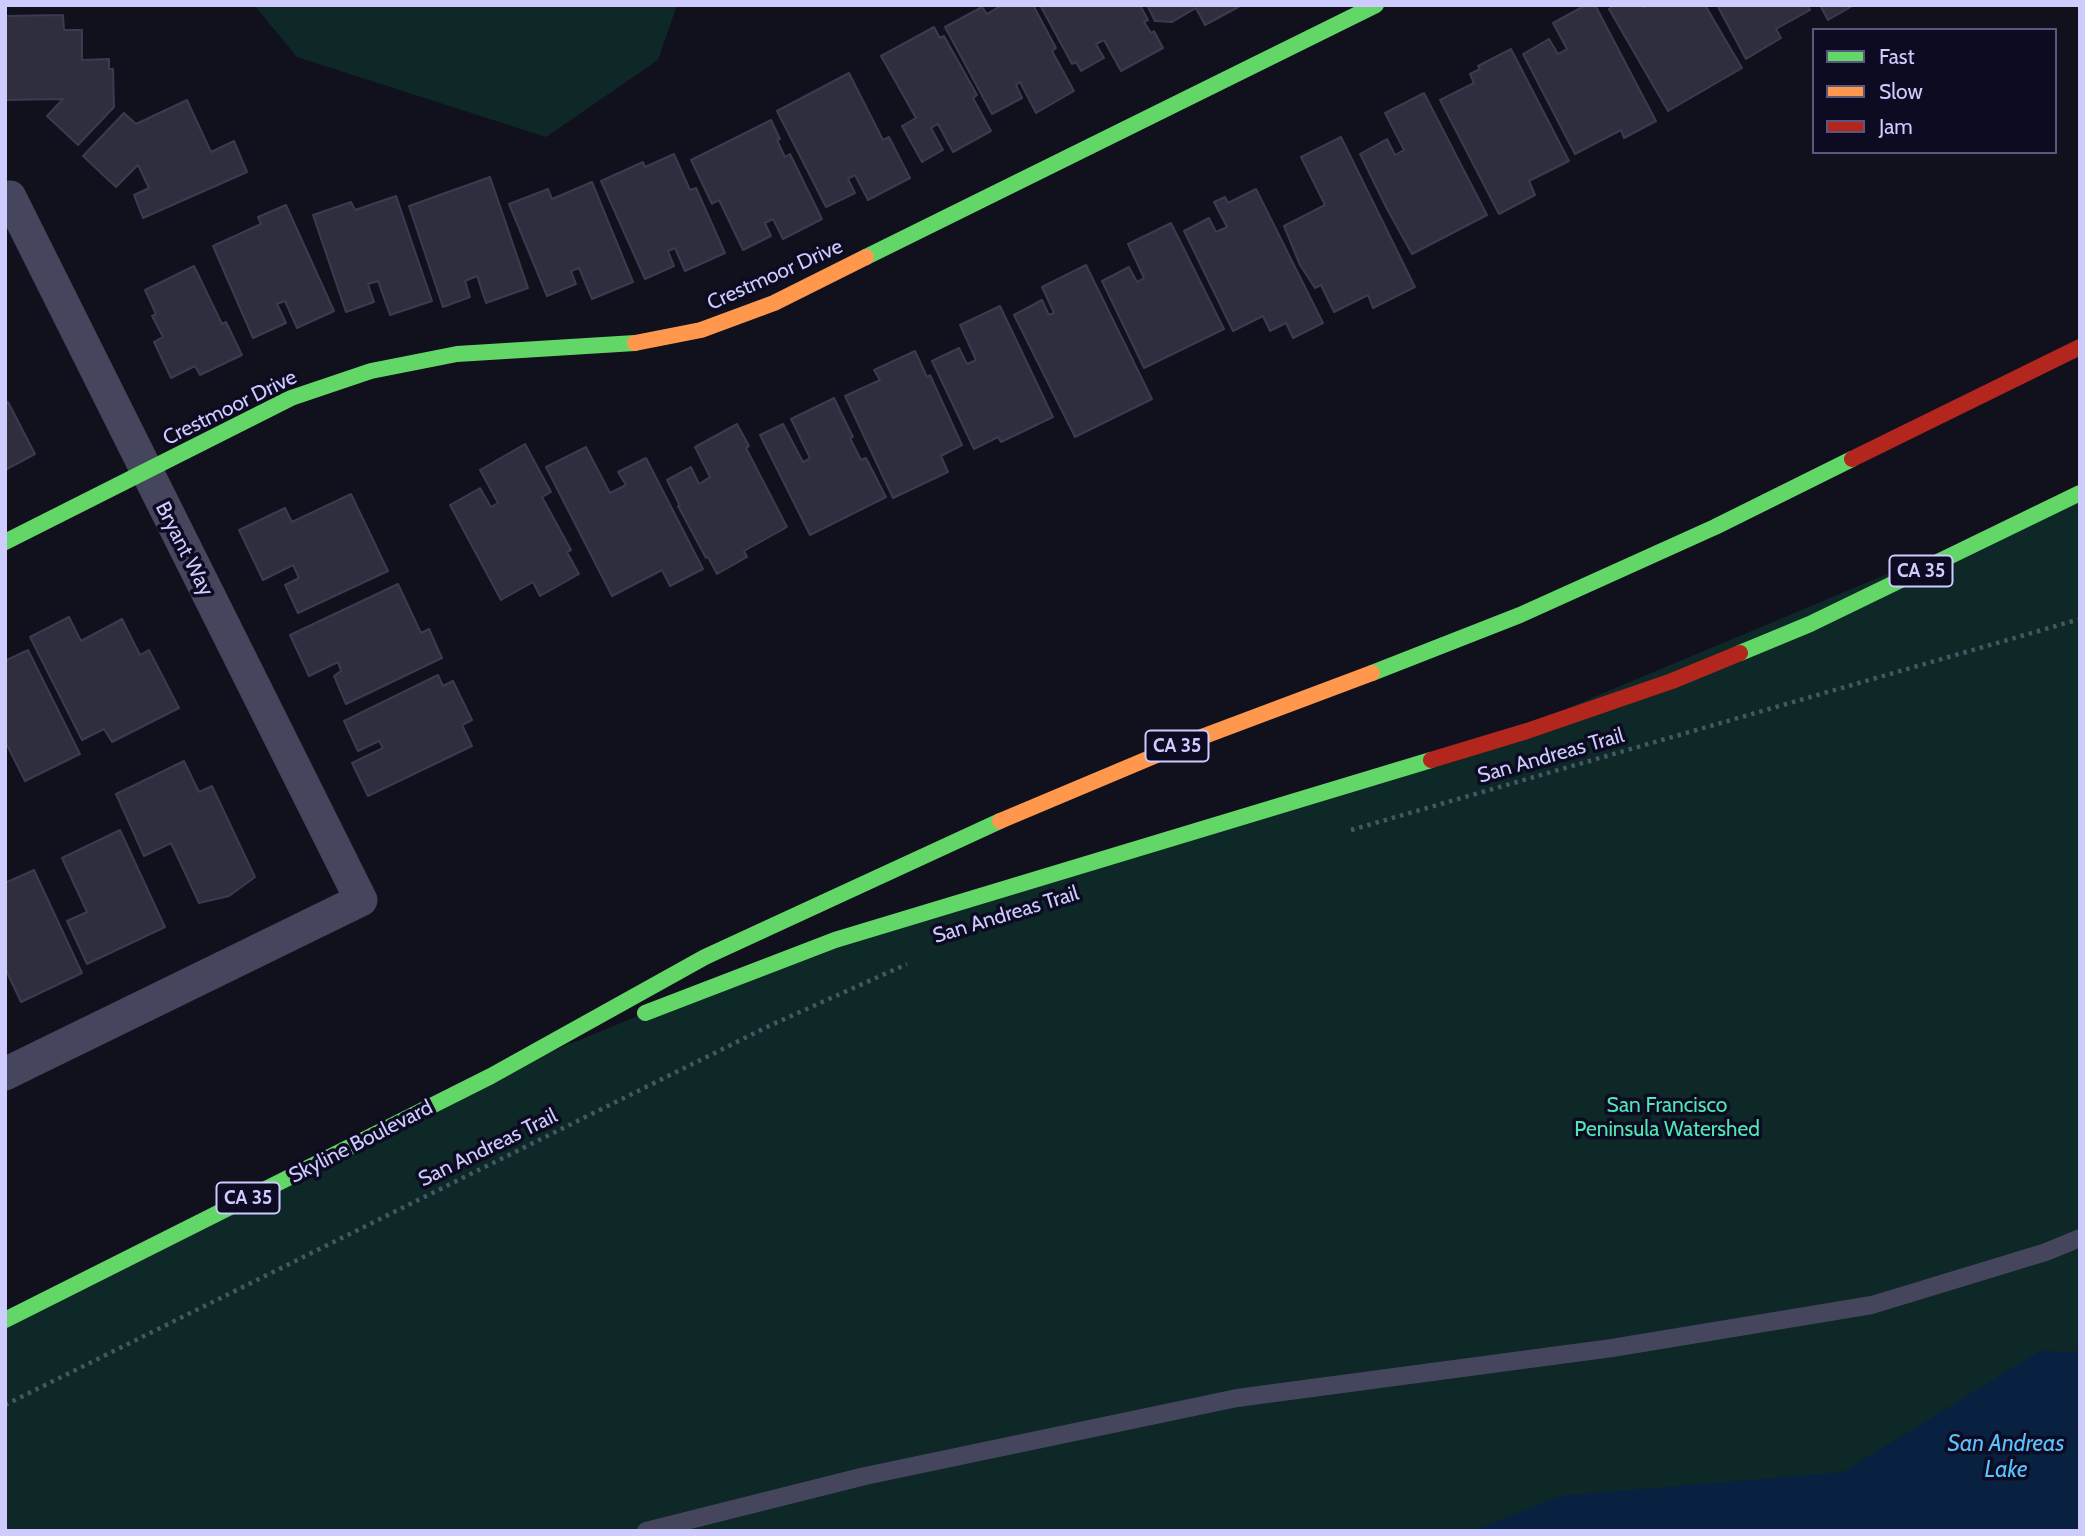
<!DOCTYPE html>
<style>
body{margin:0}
#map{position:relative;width:2085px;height:1536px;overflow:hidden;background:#11101d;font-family:Cabin,sans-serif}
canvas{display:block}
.frame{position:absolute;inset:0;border:7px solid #ceccff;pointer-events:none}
.legend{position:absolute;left:1812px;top:28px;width:245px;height:126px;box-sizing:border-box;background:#0d0b22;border:2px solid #5a587a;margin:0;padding:9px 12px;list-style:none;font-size:21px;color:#ceccff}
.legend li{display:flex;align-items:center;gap:14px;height:35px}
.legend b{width:35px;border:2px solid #5a587a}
</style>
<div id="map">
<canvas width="2085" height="1536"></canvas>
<div class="frame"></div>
<ul class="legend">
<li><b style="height:9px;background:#63d668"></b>Fast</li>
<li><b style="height:9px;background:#ff974d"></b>Slow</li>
<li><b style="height:9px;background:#b3261e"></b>Jam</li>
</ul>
</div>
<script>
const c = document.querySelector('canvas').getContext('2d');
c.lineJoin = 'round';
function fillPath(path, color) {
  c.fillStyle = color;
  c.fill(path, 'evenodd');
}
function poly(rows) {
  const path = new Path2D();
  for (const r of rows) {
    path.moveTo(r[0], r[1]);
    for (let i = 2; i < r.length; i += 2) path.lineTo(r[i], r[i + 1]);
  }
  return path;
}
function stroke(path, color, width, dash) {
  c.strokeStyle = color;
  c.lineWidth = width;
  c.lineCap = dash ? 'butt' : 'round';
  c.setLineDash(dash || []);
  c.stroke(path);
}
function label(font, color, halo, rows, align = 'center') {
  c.font = font + ' Cabin,sans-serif';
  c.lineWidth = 7;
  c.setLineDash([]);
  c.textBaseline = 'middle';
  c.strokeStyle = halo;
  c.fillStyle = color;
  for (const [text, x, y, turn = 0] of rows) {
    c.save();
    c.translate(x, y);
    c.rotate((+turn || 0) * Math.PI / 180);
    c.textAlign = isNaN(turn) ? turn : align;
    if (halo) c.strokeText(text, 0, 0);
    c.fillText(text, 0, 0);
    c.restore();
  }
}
fillPath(poly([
 [254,5,677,5,658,60,546,137,297,57],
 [2080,493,2080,1531,5,1531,5,1320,491,1076,719,983,1480,745]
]), '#0e2827');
fillPath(poly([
 [2040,1351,2080,1352,2080,1531,1473,1531,1559,1496,1843,1472]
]), '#082141');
const building = poly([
 [1002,5,1033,5,1056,48,1052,51,1074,91,1036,113,1020,82,1016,85,1022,98,992,114,945,27,982,7,987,14,1002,5],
 [1040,5,1140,5,1148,20,1144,22,1151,33,1154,31,1163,48,1121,71,1104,40,1096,44,1104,58,1081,71,1076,62,1072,64,1040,5],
 [1147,5,1242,5,1205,25,1196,8,1172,22,1155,21,1147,5],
 [1586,5,1595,5,1656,121,1624,138,1621,130,1575,154,1523,54,1549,39,1558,54,1567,49,1553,23,1586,5],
 [1615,5,1641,5,1643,8,1648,5,1705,5,1742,68,1668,111,1609,9,1615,5],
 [1717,5,1807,5,1810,10,1776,29,1781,38,1746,59,1717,5],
 [1820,5,1854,5,1828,20,1820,5],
 [63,15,64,30,82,30,82,60,109,59,109,69,113,69,114,107,78,145,47,116,63,99,5,100,5,16,63,15],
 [934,27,940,38,944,36,977,95,973,98,991,131,953,152,938,124,931,128,943,150,922,162,902,126,916,118,881,56,934,27],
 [1511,49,1569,161,1529,181,1535,195,1499,214,1440,100,1474,83,1470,74,1480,69,1478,66,1511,49],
 [849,73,883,140,889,137,910,178,868,200,855,175,848,179,855,193,826,207,777,111,849,73],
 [1424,93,1487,215,1412,254,1386,207,1360,154,1387,139,1395,155,1404,150,1385,113,1424,93],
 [187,100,211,152,234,141,247,172,143,218,134,195,149,188,138,165,116,187,83,156,124,113,136,124,187,100],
 [771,120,780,139,777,140,785,157,790,154,822,219,783,239,773,219,765,223,771,236,743,250,719,200,712,204,691,160,771,120],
 [1341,137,1415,287,1373,308,1368,295,1334,312,1321,285,1315,288,1300,265,1284,226,1325,205,1301,157,1341,137],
 [674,154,690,190,696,188,725,253,685,271,675,248,668,251,674,266,645,279,601,181,643,162,645,167,674,154],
 [490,177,528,288,486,303,477,276,465,281,470,297,443,307,409,206,490,177],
 [592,182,633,282,592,299,579,268,571,271,576,284,547,296,509,204,548,189,552,199,592,182],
 [1256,189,1323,323,1293,338,1286,323,1270,331,1263,316,1233,331,1184,231,1209,218,1216,232,1227,227,1214,202,1225,197,1228,203,1256,189],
 [396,196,432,301,390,315,378,281,368,284,374,302,346,312,313,215,351,202,355,210,396,196],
 [286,205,334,311,297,328,285,301,277,304,286,323,253,338,213,246,261,224,258,217,286,205],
 [1171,223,1224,329,1144,368,1102,281,1129,267,1137,282,1144,278,1128,244,1171,223],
 [1086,265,1152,399,1075,437,1014,315,1042,300,1049,315,1054,313,1042,287,1086,265],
 [194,266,222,324,226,322,242,355,200,375,195,366,171,378,154,342,163,337,152,316,156,314,145,290,194,266],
 [1000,306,1053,417,1001,442,998,437,974,449,932,361,959,348,967,364,976,360,960,325,1000,306],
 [915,351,927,377,930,375,962,445,941,456,948,472,893,498,845,396,880,380,874,370,915,351],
 [834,398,853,437,850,438,861,460,866,458,886,497,810,535,760,435,783,424,803,462,810,458,791,419,834,398],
 [8,402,35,454,5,470,5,404,8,402],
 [737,424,749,446,746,448,787,527,744,551,747,557,717,574,708,557,706,558,678,506,680,506,667,480,691,467,699,484,710,477,695,447,737,424],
 [525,444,551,492,542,497,571,550,567,552,579,574,540,596,533,582,501,600,450,505,480,488,491,507,498,503,480,470,525,444],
 [586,447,610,493,626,485,618,472,646,458,703,569,670,586,662,570,612,596,546,467,586,447],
 [351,494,388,571,298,613,285,585,299,578,293,565,263,580,239,530,285,508,292,522,351,494],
 [398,584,421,633,429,629,442,658,346,704,334,676,341,671,338,662,309,676,290,635,398,584],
 [69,617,81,641,122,619,140,655,149,650,179,708,112,742,104,729,82,740,30,637,69,617],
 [28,650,80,754,25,781,5,741,5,661,28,650],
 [438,675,443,686,453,681,472,720,462,725,472,746,368,796,352,763,383,748,379,741,358,751,344,721,438,675],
 [184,761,199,792,212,786,255,877,229,896,199,903,171,843,144,856,116,794,184,761],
 [120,830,165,927,87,964,67,921,87,912,62,858,120,830],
 [34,870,82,973,21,1002,5,968,5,883,34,870]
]);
fillPath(building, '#2f2e3f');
stroke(building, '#3c3a51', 2);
stroke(poly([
 [1351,830,2080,619],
 [5,1405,771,1025,907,964]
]), '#455764', 4.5, [3.5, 5]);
stroke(poly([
 [646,1531,865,1476,1237,1398,1612,1348,1872,1305,2046,1252,2080,1238]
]), '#45465e', 18);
stroke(poly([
 [5,1074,361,900,10,197]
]), '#45465e', 33);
stroke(poly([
 [866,257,1376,5],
 [5,542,291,398,371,371,457,354,635,343],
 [1740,653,1810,624,2080,493],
 [1372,673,1520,615,1715,527,1852,459],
 [645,1013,835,940,1431,760],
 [491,1076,705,957,1000,821],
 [5,1320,491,1076]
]), '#63d668', 16);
stroke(poly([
 [635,343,701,330,774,303,866,257],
 [1000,821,1183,744,1372,673]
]), '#ff974d', 16);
stroke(poly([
 [1852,459,2080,347],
 [1431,760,1527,731,1672,681,1740,653]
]), '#b3261e', 16);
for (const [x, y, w] of [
 [1921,571,63],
 [1177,746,63],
 [248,1198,63]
]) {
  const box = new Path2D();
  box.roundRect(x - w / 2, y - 15.5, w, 31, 5);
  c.fillStyle = '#0d0b22';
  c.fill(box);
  stroke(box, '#ceccff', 2);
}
label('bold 19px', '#ceccff', null, [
 ["CA 35",1921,571],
 ["CA 35",1177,746],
 ["CA 35",248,1198]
]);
label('21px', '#ceccff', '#0d0b22', [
 ["Crestmoor Drive",775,275,-24],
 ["Crestmoor Drive",230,408,-26],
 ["Bryant Way",184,549,63],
 ["San Andreas Trail",1551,756,-16],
 ["San Andreas Trail",1006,915,-17],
 ["Skyline Boulevard",361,1142,-27],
 ["San Andreas Trail",488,1148,-26]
]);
label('21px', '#4fe8b5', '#0d0b22', [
 ["San Francisco",1667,1106],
 ["Peninsula Watershed",1667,1130]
]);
label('italic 23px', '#5ac1ff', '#0d0b22', [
 ["San Andreas",2006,1444],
 ["Lake",2006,1470]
]);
</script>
